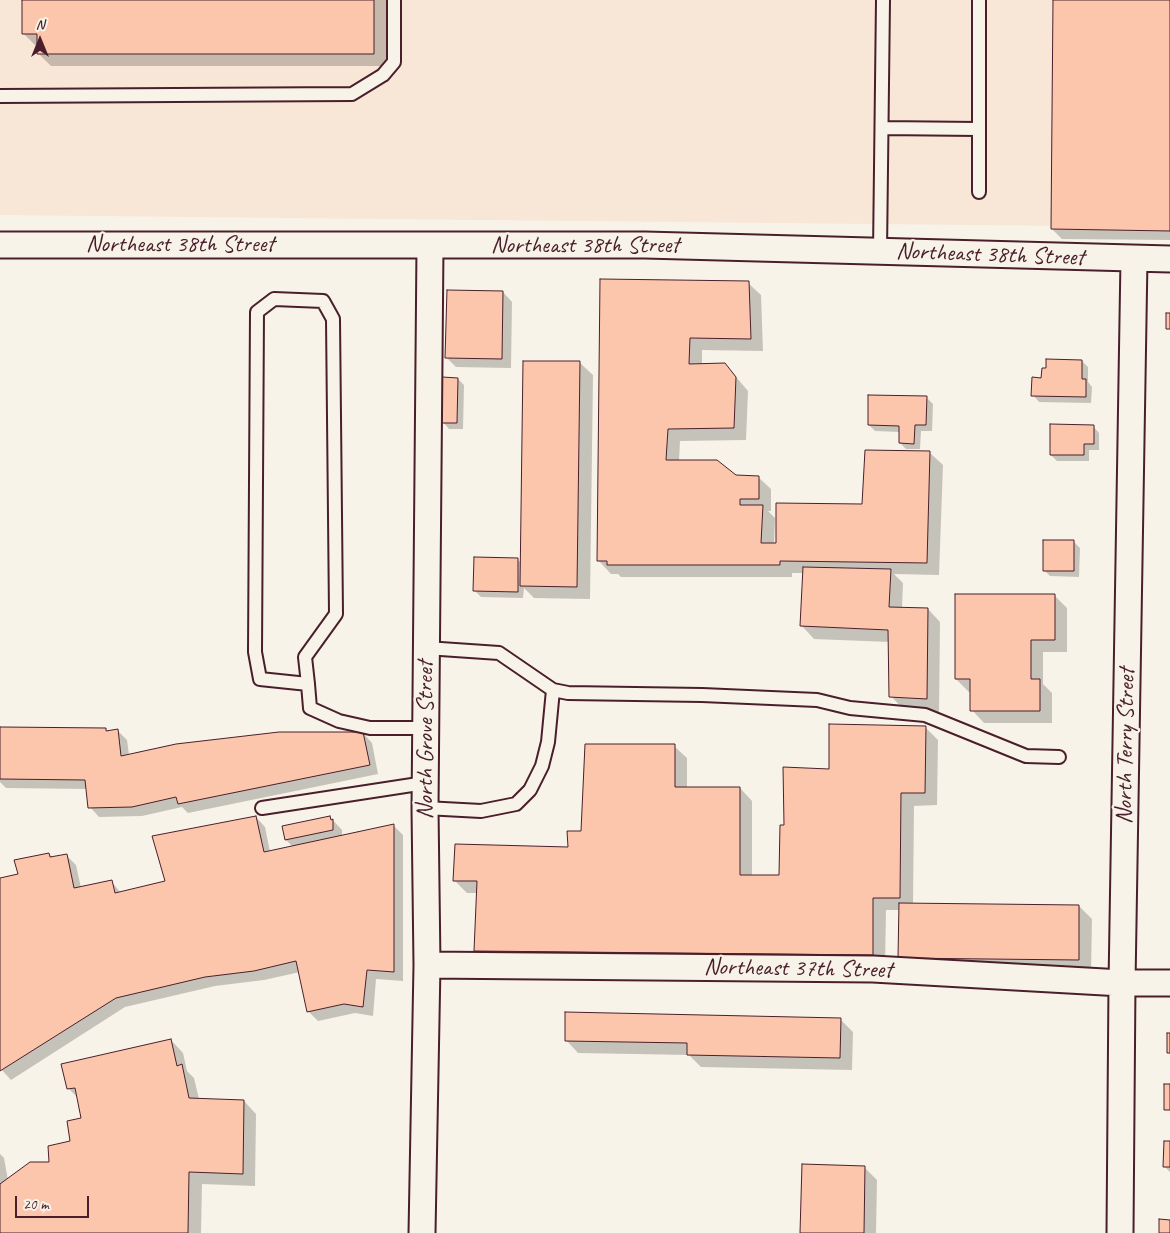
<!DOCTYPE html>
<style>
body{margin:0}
#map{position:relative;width:1170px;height:1233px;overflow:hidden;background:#f7f3e8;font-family:Caveat,sans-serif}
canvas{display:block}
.north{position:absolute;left:15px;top:15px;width:50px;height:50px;-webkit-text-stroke:4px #f7f3e8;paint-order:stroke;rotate:0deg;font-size:14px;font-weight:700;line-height:20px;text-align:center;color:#4a1f2b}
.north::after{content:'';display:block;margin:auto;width:18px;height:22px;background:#4a1f2b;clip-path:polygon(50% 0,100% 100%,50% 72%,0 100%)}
.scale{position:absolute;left:15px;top:1196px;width:74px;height:22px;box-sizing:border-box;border:2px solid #4a1f2b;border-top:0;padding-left:6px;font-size:15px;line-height:18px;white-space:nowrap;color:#4a1f2b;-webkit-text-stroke:4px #f7f3e8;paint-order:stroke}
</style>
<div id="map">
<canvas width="1170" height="1233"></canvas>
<div class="north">N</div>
<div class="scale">20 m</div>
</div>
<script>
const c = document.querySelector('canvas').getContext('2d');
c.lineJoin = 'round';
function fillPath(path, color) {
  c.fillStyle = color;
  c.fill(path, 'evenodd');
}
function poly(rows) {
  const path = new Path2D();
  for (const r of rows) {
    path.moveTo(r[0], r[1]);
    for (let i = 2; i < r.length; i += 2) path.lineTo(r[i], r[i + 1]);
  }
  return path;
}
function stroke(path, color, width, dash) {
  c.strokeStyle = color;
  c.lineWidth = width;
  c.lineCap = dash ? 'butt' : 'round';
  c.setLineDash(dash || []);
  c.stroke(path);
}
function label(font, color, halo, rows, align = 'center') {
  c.font = font + ' Caveat,sans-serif';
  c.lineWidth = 4.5;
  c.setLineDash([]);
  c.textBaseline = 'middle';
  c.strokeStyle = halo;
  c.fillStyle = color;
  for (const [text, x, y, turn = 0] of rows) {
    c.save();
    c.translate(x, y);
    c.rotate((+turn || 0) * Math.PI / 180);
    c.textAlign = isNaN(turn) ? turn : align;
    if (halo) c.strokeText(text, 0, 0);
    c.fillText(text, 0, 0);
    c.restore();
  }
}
fillPath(poly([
 [0,0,1170,0,1170,227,0,215]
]), '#f8e6d6');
fillPath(poly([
 [23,0,386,0,386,66,51,66,38,53,38,46,36,46,23,33],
 [1054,0,1170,0,1170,240,1062,239,1052,229],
 [601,280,748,283,761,295,763,351,702,350,702,365,725,364,748,391,746,440,680,441,679,461,735,476,758,477,771,489,771,511,768,511,775,518,774,544,864,505,930,453,943,465,939,575,894,574,903,583,902,608,928,609,940,622,939,712,903,709,891,696,890,642,814,639,802,626,804,573,792,573,792,577,621,577,618,574,611,574,599,561],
 [503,292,512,302,511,368,456,367,446,357],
 [1082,361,1088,367,1088,382,1092,387,1091,403,1039,402,1033,395,1043,379],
 [580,363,593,375,590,599,534,598,524,588,523,598,481,597,475,591,518,560,522,564],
 [458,379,464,385,463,429,449,429,443,422],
 [926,397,933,404,932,431,921,431,920,449,906,449,900,443,900,432,875,431,869,425],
 [1093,426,1099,433,1099,450,1089,450,1089,461,1057,461,1051,455],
 [1073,541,1080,548,1079,577,1050,576,1044,570],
 [1055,596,1067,608,1067,652,1043,652,1043,684,1052,693,1052,723,984,723,972,710,972,692,969,692,956,679],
 [0,728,105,730,108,732,118,731,127,740,129,755,363,733,372,743,378,774,188,813,182,807,142,816,99,817,90,807,87,789,6,788,0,782],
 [926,728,938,740,937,805,914,806,913,904,1079,906,1092,919,1091,972,912,970,899,958,900,910,886,910,885,967,488,963,475,951,477,893,467,893,454,880,569,849,582,833,674,746,687,758,687,788,740,788,752,801,752,876,780,876,786,826,830,770],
 [256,817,265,827,270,852,293,847,286,840,283,827,330,817,342,830,342,836,393,825,403,835,403,981,376,979,373,1016,355,1013,318,1021,308,1011,300,972,264,980,215,986,125,1007,11,1080,0,1068,0,879,19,875,49,854,53,858,66,855,76,865,81,888,111,881,121,893,166,882],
 [840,1019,853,1032,852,1070,701,1067,689,1055,578,1053,566,1040],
 [171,1040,183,1053,187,1071,194,1078,199,1099,244,1101,256,1114,255,1186,202,1184,201,1233,0,1233,0,1154,4,1158,8,1180,50,1164,72,1142,83,1118,78,1098,68,1088],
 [1170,1142,1170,1172,1165,1167],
 [864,1167,877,1180,876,1233,801,1233]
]), '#0003');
const building = poly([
 [22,0,374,0,374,54,37,54,37,34,22,34,22,0],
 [1053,0,1170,0,1170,231,1051,229,1053,0],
 [600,279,749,281,751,339,690,338,689,364,725,363,736,377,734,428,668,429,666,460,717,460,736,475,759,476,759,499,740,499,740,505,763,505,761,543,776,543,776,503,862,504,865,450,930,451,927,563,780,561,780,565,607,565,607,561,597,561,600,279],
 [447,290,503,291,502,359,445,358,447,290],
 [1166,313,1170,313,1170,329,1166,329,1166,313],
 [1046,359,1082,360,1082,379,1086,379,1086,397,1031,396,1032,377,1041,378,1042,368,1046,368,1046,359],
 [523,361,580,361,577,587,520,586,523,361],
 [442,377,458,378,457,423,441,423,442,377],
 [868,395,927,396,926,425,915,425,914,444,899,443,899,426,868,425,868,395],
 [1050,424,1094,425,1094,444,1084,444,1084,455,1050,455,1050,424],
 [1043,540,1074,540,1074,571,1043,571,1043,540],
 [474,557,518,558,518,592,473,591,474,557],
 [803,567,891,569,889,607,928,608,927,699,889,697,888,630,800,626,803,567],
 [955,594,1055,594,1055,640,1031,640,1031,679,1040,679,1040,711,970,711,970,679,955,679,955,594],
 [829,724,926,726,925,793,901,793,900,898,873,898,873,955,474,951,477,881,453,881,455,844,568,847,567,831,581,831,585,744,675,744,675,787,740,787,740,875,779,875,780,825,784,825,783,767,829,769,829,724],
 [0,727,106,728,106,731,118,729,121,756,176,744,279,732,363,732,370,765,178,804,176,797,132,807,88,808,85,780,0,779,0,727],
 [256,816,264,852,394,824,394,972,367,970,363,1007,344,1004,307,1012,296,961,254,971,205,977,116,998,0,1071,0,878,18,874,14,860,49,853,50,857,67,854,74,888,112,880,115,893,165,881,152,836,256,816],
 [330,816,331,820,333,819,333,830,285,840,282,826,330,816],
 [899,903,1079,905,1079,960,898,958,899,903],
 [565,1012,841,1018,840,1058,687,1055,687,1043,565,1041,565,1012],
 [1167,1033,1170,1033,1170,1053,1167,1053,1167,1033],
 [171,1039,177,1066,182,1064,189,1098,244,1100,243,1174,189,1172,188,1233,0,1233,0,1184,30,1162,49,1162,48,1146,70,1141,67,1121,81,1118,75,1088,67,1089,61,1064,171,1039],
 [1164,1084,1170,1084,1170,1110,1164,1110,1164,1084],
 [1164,1141,1170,1141,1170,1167,1163,1167,1164,1141],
 [802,1164,865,1166,864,1233,800,1233,802,1164],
 [1159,1219,1170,1220,1170,1233,1159,1233,1159,1219]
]);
fillPath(building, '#fcc6ad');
stroke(building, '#4a1f2b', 1);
const lane = poly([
 [0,96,352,94,383,75,394,62,394,0],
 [882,128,978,129],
 [979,192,979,0],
 [880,252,883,0],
 [426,648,499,653,553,690,568,693,702,695,817,700,850,708,925,715,1026,756,1059,757],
 [308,684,260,679,255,652,257,312,274,299,323,301,333,319,336,614,305,657,308,684,310,708,339,721,370,728,425,728],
 [262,808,425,783],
 [425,808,481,811,516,804,530,790,542,766,548,742,553,690]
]);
const street = poly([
 [0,245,645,245,1170,259],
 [427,965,873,969,1122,983,1170,983],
 [422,1233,427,965,425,808,430,246],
 [1120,1233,1122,983,1134,259]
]);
stroke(lane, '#4a1f2b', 16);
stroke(street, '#4a1f2b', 29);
stroke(lane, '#f7f3e8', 12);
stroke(street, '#f7f3e8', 25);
label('24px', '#4a1f2b', '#f7f3e8', [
 ["Northeast 38th Street",180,245],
 ["Northeast 38th Street",585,246],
 ["Northeast 38th Street",990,255,2],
 ["North Grove Street",426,740,-90],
 ["North Terry Street",1126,746,-89],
 ["Northeast 37th Street",798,969,1]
]);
</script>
